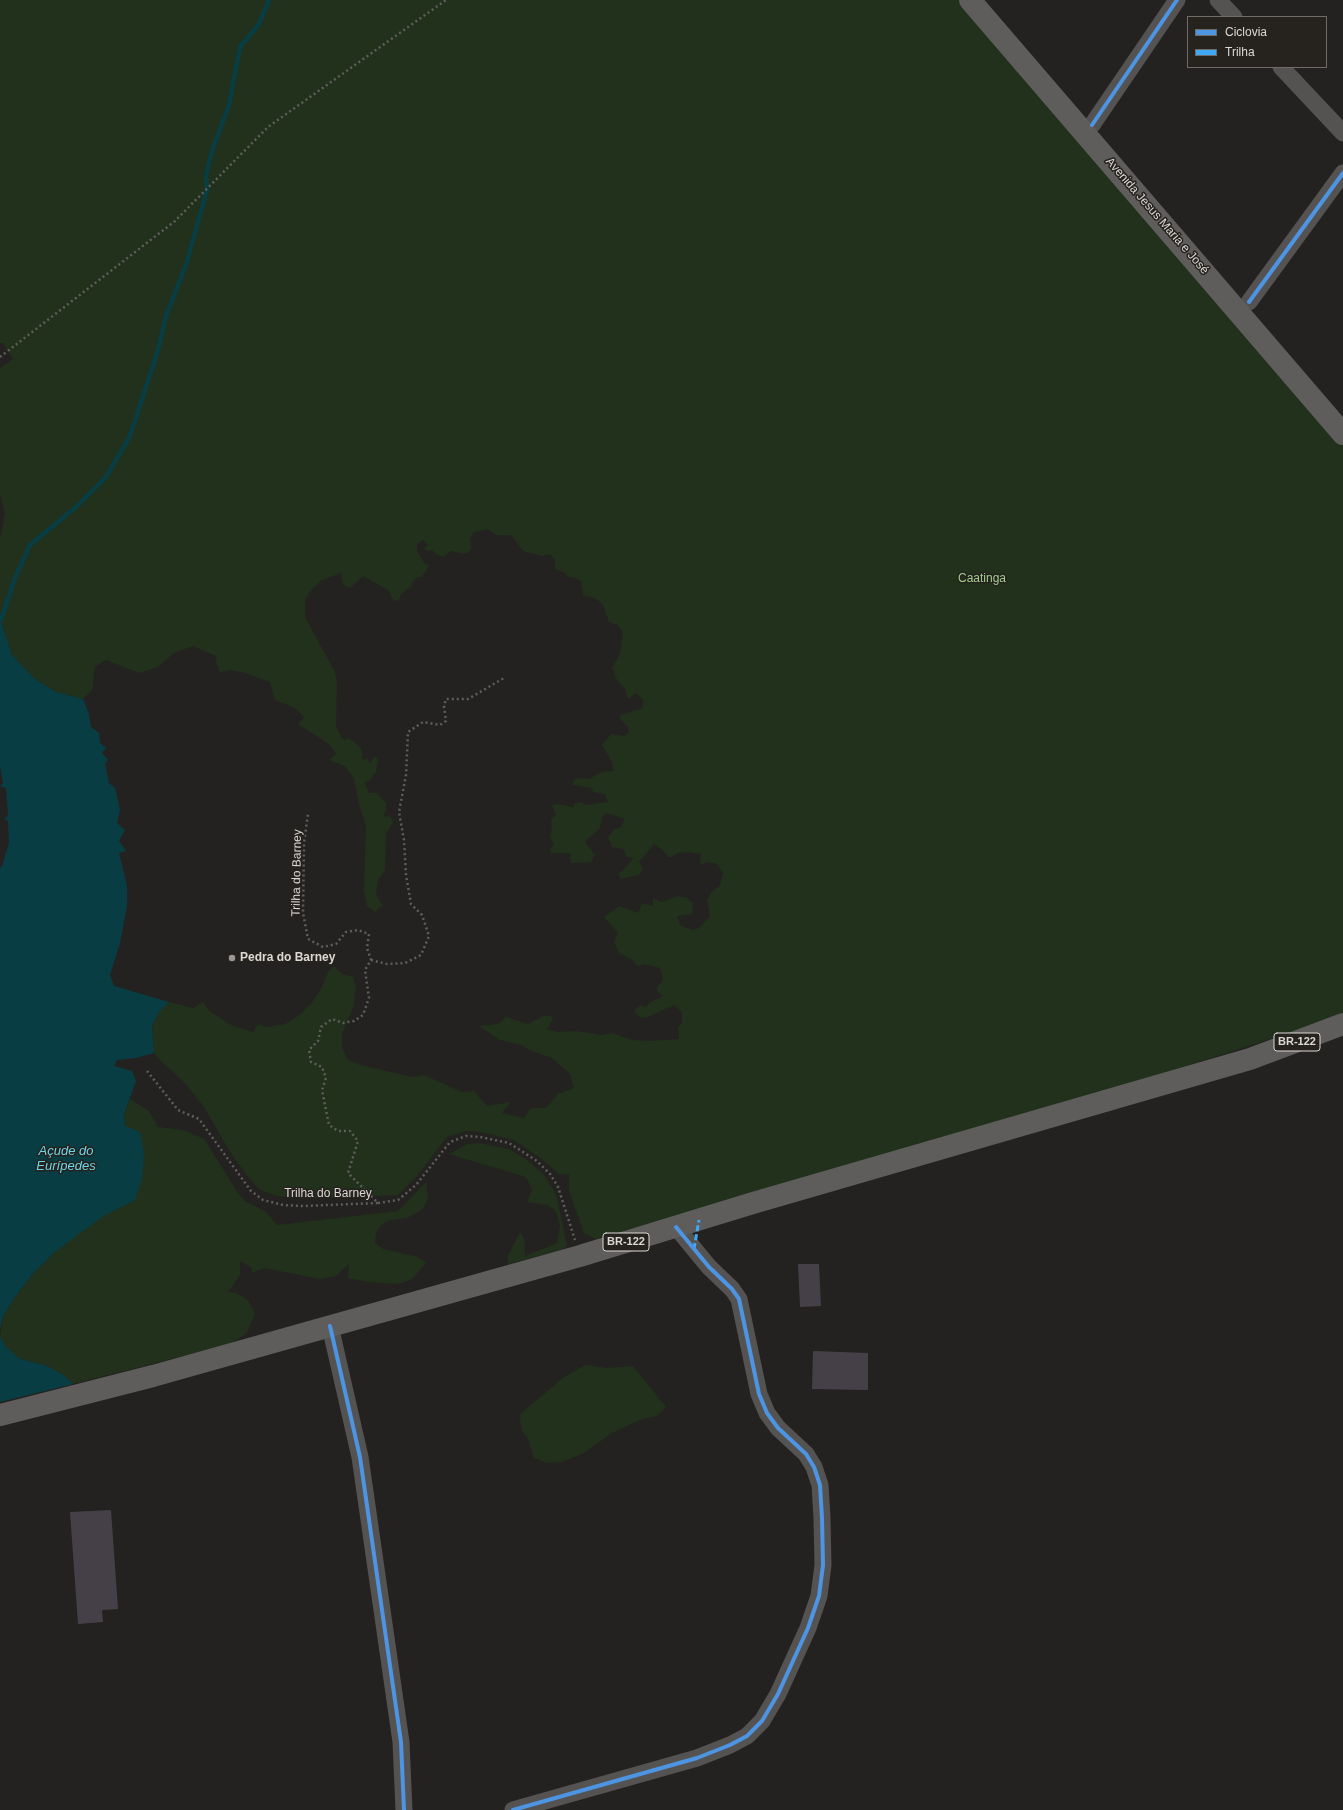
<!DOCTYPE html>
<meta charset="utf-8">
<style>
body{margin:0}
#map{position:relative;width:1343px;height:1810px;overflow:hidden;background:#242220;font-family:Helvetica,sans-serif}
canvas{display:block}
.legend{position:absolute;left:1187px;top:16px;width:140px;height:52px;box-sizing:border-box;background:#26221e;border:1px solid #6e6b68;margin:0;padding:5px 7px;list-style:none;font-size:12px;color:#dbd8d6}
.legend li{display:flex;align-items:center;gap:8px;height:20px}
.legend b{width:20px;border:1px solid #6e6b68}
</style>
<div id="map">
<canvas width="1343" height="1810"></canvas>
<ul class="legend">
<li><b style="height:5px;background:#4d94e3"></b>Ciclovia</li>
<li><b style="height:5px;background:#3fa9f5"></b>Trilha</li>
</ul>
</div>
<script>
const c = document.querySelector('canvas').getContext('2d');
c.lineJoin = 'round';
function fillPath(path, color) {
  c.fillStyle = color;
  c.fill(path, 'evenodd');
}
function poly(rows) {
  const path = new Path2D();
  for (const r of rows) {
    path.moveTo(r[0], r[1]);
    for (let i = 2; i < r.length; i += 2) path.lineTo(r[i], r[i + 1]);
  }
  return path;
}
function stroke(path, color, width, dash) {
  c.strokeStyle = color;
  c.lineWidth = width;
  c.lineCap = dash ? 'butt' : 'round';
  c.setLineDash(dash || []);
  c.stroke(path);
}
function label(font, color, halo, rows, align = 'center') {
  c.font = font + ' Helvetica,sans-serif';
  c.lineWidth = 3;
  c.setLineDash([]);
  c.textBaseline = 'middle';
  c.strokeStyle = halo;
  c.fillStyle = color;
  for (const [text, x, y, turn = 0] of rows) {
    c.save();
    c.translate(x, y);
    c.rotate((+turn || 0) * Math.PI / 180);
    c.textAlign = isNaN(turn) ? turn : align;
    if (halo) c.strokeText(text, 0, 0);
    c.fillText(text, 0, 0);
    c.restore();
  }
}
fillPath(poly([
 [0,0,959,0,1343,444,1343,1012,1323,1022,1152,1077,596,1239,584,1233,569,1191,569,1174,559,1174,539,1157,514,1140,481,1132,465,1131,447,1137,417,1176,398,1195,302,1199,276,1196,259,1189,248,1177,230,1152,204,1107,184,1082,162,1062,154,1053,152,1027,159,1012,169,1002,193,1008,203,1002,209,1011,233,1026,253,1032,258,1024,266,1027,285,1024,298,1016,311,1004,321,989,328,972,334,966,342,974,353,977,356,986,353,1008,342,1034,342,1048,348,1060,360,1065,413,1077,424,1075,462,1092,474,1091,487,1106,511,1102,502,1113,524,1118,531,1108,546,1108,558,1094,574,1088,570,1074,552,1058,532,1051,521,1045,500,1040,479,1026,498,1024,506,1017,528,1024,544,1016,551,1016,553,1019,547,1029,557,1032,576,1031,601,1035,612,1033,632,1040,649,1041,679,1039,678,1027,682,1023,682,1012,674,1005,648,1017,641,1018,634,1011,640,1005,646,1007,649,1003,663,996,656,990,663,979,660,968,645,964,637,966,633,960,619,953,614,942,618,933,604,917,619,906,638,913,642,903,653,906,653,898,661,902,678,896,687,898,693,903,692,914,677,916,681,926,693,930,699,928,710,916,707,900,711,893,720,885,723,873,717,864,708,862,700,865,701,854,688,852,678,853,671,857,668,857,663,850,654,844,639,862,643,869,639,875,620,879,619,874,634,858,627,857,623,849,612,847,608,837,614,830,621,827,625,819,606,813,602,818,600,828,585,842,595,855,591,862,571,863,570,853,551,853,550,849,554,844,550,838,552,828,551,820,556,814,552,806,555,804,574,807,574,804,581,802,585,805,608,802,605,794,593,792,592,788,573,785,573,781,577,778,589,779,602,772,614,771,612,762,602,745,611,734,624,736,629,732,628,727,620,719,621,715,643,708,643,700,636,693,628,699,625,689,617,680,612,668,620,654,623,633,618,625,609,622,603,605,597,599,583,595,581,581,573,577,568,577,565,573,555,569,555,560,550,554,543,556,523,551,511,535,496,535,488,529,474,532,470,539,471,549,466,554,451,551,443,557,436,554,432,550,427,551,424,549,428,545,423,540,417,544,417,551,424,563,429,565,427,569,422,577,418,577,413,581,411,587,401,594,399,600,394,601,388,590,363,576,350,588,345,586,342,581,341,573,320,581,308,594,305,602,305,617,335,672,337,684,336,726,341,737,345,740,348,738,358,745,362,751,362,760,367,758,370,764,375,756,378,760,376,772,370,780,364,782,369,793,377,793,386,803,386,810,383,817,390,816,393,822,386,834,385,870,378,880,376,895,383,906,378,908,376,913,367,906,364,890,366,825,360,808,354,779,345,766,329,760,336,754,330,745,298,724,304,717,295,708,275,700,270,682,242,672,230,670,220,672,217,665,216,656,193,646,174,653,158,667,139,673,106,660,95,667,92,690,83,699,56,692,34,678,12,655,0,618,0,538,5,514,0,495,0,368,13,359,3,343,0,343],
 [130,1099,149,1111,158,1127,183,1130,204,1139,238,1193,245,1201,266,1212,277,1225,398,1211,426,1182,428,1198,423,1209,407,1218,389,1220,381,1225,376,1233,375,1243,383,1249,418,1257,426,1263,412,1279,399,1284,370,1282,348,1278,349,1264,336,1276,320,1279,264,1268,252,1273,252,1268,240,1261,240,1275,228,1292,236,1293,248,1300,255,1314,246,1334,230,1344,73,1384,62,1374,45,1365,20,1359,5,1346,0,1336,3,1317,13,1300,31,1276,56,1251,105,1214,135,1200,124,1114],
 [479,1143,509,1149,526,1159,544,1175,556,1194,560,1212,567,1246,561,1250,508,1264,508,1256,520,1232,524,1238,525,1256,557,1243,560,1225,556,1212,548,1205,527,1202,532,1190,526,1177,449,1154,468,1144],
 [585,1365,607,1368,633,1366,666,1407,657,1416,642,1419,612,1433,584,1453,562,1462,547,1463,534,1458,528,1439,521,1429,520,1414,563,1378]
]), '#21311b');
fillPath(poly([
 [0,618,12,655,34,678,56,692,83,699,89,714,91,727,99,733,100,743,106,748,102,753,108,760,105,764,109,783,115,788,120,810,117,823,125,830,119,841,126,851,119,853,127,886,127,906,120,943,110,975,114,986,169,1002,159,1012,152,1026,154,1053,136,1058,117,1060,114,1066,132,1071,136,1081,124,1114,125,1126,140,1132,144,1154,142,1179,135,1200,105,1215,56,1251,31,1276,13,1300,3,1317,0,1329,0,868,2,866,9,843,8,821,4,819,8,816,6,788,0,786,3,783,0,765],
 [0,1336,5,1346,20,1359,45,1365,62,1374,73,1384,0,1402]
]), '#093d44');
stroke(poly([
 [1,620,15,578,30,545,77,506,106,477,130,436,158,350,166,316,186,265,207,190,206,175,213,148,229,105,240,47,259,24,269,0]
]), '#093d44', 4.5);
fillPath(poly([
 [798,1264,819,1264,821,1306,800,1307],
 [813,1351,868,1353,868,1390,812,1389],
 [111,1510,118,1609,102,1610,103,1622,78,1624,70,1512]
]), '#454047');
stroke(poly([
 [0,357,175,221,268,127,446,0],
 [371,960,387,964,405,963,421,955,429,936,422,915,411,904,406,875,404,840,399,812,406,775,408,732,423,722,440,725,446,721,444,706,446,699,468,699,504,678],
 [147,1071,178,1110,199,1119,251,1191,263,1200,283,1205,303,1206,378,1203,348,1173,358,1141,350,1131,338,1131,329,1125,322,1090,326,1078,322,1067,311,1062,309,1050,318,1041,321,1027,332,1019,343,1023,347,1022,354,1021,363,1015,369,998,365,970,371,960,367,948,369,934,358,930,346,932,336,944,323,947,308,939,303,913,304,843,308,814],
 [378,1203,398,1200,416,1185,450,1142,466,1136,480,1137,509,1143,537,1161,550,1174,558,1187,575,1240]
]), '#5f5e5c', 2.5, [2, 3]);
stroke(poly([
 [1218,0,1234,17],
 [1281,67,1343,133],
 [1092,125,1177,0],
 [1249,302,1343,173],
 [330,1326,360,1457,401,1742,404,1810],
 [513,1810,697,1758,730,1745,747,1736,762,1721,778,1694,808,1628,819,1596,823,1565,822,1518,820,1485,814,1467,806,1454,778,1428,767,1413,759,1394,739,1299,732,1289,709,1267,676,1227]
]), '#545352', 17);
stroke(poly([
 [970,0,1343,434],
 [0,1415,153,1376,580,1256,753,1203,1250,1059,1343,1024]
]), '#5e5d5c', 22);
stroke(poly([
 [694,1249,699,1220]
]), '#3fa9f5', 3, [6, 3]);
stroke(poly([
 [1092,125,1177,0],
 [1249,302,1343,173],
 [330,1326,360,1457,401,1742,404,1810],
 [513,1810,697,1758,730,1745,747,1736,762,1721,778,1694,808,1628,819,1596,823,1565,822,1518,820,1485,814,1467,806,1454,778,1428,767,1413,759,1394,739,1299,732,1289,709,1267,676,1227]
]), '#4d94e3', 4);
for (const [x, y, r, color] of [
 [232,958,4,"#9b9896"]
]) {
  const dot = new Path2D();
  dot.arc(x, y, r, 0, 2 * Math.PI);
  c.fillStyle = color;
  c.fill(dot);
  stroke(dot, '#26221e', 1.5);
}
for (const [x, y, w] of [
 [1297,1042,46],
 [626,1242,46]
]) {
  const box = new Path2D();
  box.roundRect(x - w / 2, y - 9, w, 18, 3);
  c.fillStyle = '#26221e';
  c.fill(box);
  stroke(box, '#dbd8d6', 1);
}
label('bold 11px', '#dbd8d6', null, [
 ["BR-122",1297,1042],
 ["BR-122",626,1242]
]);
label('12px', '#dbd8d6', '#26221e', [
 ["Avenida Jesus Maria e José",1157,216,49],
 ["Trilha do Barney",297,873,-89],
 ["Trilha do Barney",328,1194]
]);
label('12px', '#a0ce8d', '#26221e', [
 ["Caatinga",982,579]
]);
label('bold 12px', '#dbd8d6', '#26221e', [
 ["Pedra do Barney",240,958]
], 'left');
label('italic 13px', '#6cd5e6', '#26221e', [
 ["Açude do",66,1151],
 ["Eurípedes",66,1166]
]);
</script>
